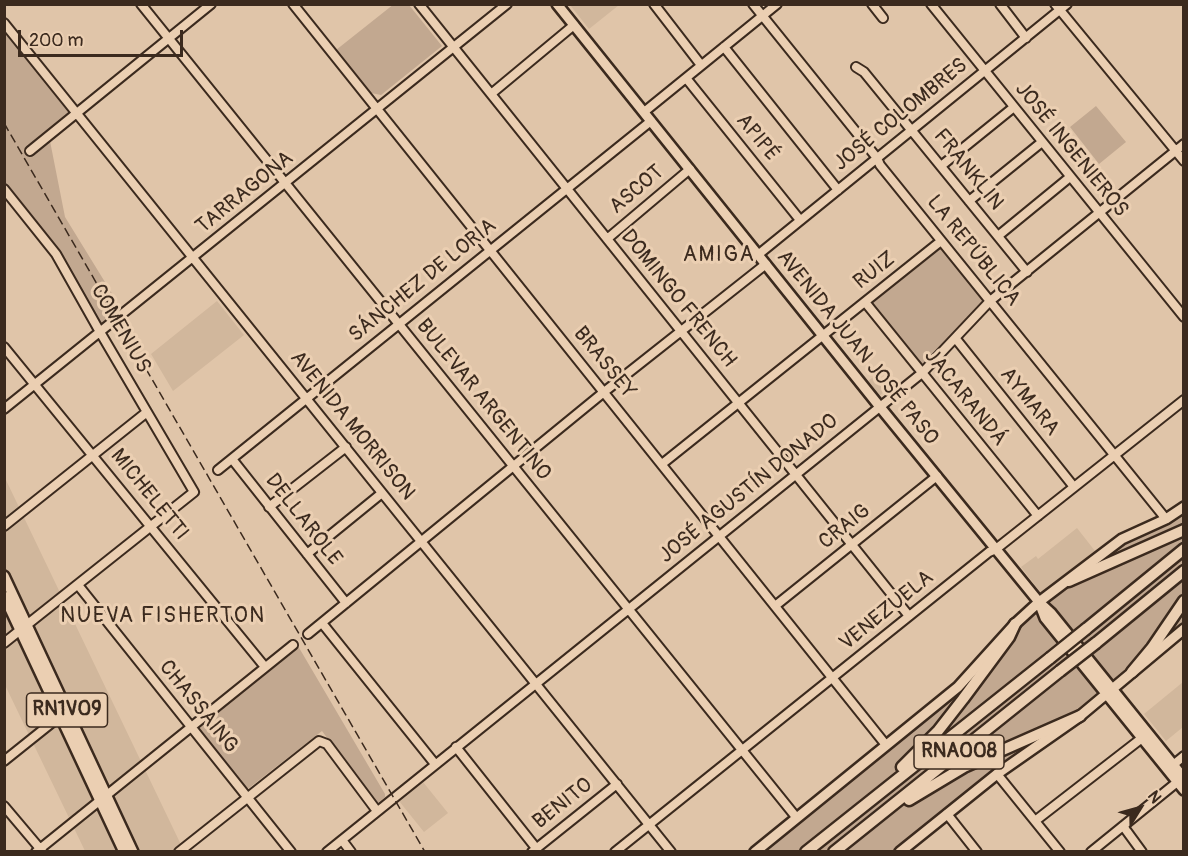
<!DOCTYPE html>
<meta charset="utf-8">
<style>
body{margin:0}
#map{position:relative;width:1188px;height:856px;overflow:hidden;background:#e0c5a9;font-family:Pangolin,sans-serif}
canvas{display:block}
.frame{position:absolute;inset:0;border:6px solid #3b2a1e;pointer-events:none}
.north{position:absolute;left:1110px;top:778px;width:60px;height:60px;-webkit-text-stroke:4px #ebcfb2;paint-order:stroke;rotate:53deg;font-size:16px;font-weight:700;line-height:24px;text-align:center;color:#3b2a1e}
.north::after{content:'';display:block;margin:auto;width:21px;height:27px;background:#3b2a1e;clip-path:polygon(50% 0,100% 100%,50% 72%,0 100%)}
.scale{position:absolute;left:18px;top:30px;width:165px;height:27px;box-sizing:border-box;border:3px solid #3b2a1e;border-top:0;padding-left:8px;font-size:18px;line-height:21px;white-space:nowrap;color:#3b2a1e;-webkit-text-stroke:4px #ebcfb2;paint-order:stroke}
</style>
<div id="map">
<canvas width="1188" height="856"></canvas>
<div class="frame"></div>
<div class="north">N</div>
<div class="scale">200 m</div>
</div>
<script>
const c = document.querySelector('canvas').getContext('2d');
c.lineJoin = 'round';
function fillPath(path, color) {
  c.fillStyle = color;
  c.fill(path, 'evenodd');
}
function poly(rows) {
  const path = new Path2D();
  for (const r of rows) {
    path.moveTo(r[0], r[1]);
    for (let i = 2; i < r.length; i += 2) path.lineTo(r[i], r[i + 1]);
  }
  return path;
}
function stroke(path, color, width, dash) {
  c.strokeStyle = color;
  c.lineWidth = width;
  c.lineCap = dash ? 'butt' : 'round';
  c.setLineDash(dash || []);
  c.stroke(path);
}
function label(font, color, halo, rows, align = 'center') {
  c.font = font + ' Pangolin,sans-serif';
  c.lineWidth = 6;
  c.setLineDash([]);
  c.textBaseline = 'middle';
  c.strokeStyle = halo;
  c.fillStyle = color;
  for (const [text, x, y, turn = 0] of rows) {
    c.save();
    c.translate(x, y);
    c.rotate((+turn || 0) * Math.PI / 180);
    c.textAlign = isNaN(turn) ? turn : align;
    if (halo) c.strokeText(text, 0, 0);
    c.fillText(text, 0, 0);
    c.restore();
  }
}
fillPath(poly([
 [570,5,619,5,589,29],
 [217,301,244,335,173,391,151,354],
 [876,375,888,389,879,396,868,381],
 [5,478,184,851,85,851,5,685],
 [1077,528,1095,551,1041,593,1021,567,1036,556,1038,559],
 [1183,682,1183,727,1166,741,1144,714],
 [423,782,448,813,424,832,399,801]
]), '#d1b79c');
fillPath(poly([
 [394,4,409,5,442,46,381,95,371,93,336,50],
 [5,23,77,114,49,136,65,217,124,313,100,332,56,254,5,189],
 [1096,106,1126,142,1099,164,1070,127],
 [939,246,952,255,985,298,986,303,925,366,916,363,872,308,870,302,874,298],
 [1183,507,1183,629,900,851,755,852,929,712,1015,624,1122,539],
 [298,646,385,794,385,797,379,802,375,802,322,731,249,788,246,788,197,726]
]), '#c2a890');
const minor = poly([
 [141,4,796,817],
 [293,4,886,745],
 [419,4,909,616],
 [654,4,701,65],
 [753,4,877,158,880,165,1166,519],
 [872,4,883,18],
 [931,4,1184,317],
 [1000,4,1026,38],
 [1055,4,1184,161],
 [4,23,671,852],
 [724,47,838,190],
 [856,67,864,72,1027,272],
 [686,78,800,220],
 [491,94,574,25],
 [644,112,777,4],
 [30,151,211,4],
 [941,166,1014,107],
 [4,189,56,254,100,332,194,492,4,643],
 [969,201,1042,142],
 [998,236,1070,177],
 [607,239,690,169],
 [759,254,1067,4],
 [865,302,1038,516],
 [956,339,1074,487],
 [4,347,265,667],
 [4,409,507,4],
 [232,459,346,603],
 [662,464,941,241],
 [218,470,651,121],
 [269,507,346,447],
 [4,526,147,412],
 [307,554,382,493],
 [78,585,291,852],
 [775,606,937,476],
 [322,623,435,764],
 [308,634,604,392,766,264],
 [456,747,536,848],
 [4,761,64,713],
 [1173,765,1184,756],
 [997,774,1060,852],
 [4,806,42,851],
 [947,814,977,852],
 [1035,821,1142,738],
 [1123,826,1142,852],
 [342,840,351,852],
 [36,852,293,645],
 [179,852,319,741,327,744,377,811],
 [327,852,922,373,990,301,1184,144],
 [532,852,617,784],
 [615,852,989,552,996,549,1184,400],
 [1091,852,1181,779]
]);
const major = poly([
 [557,4,880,407,1039,602,1051,613,1184,778],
 [4,576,133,852],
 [4,596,124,852],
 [1040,605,1045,618,1184,790],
 [755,852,958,687,1015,624,1039,602,1122,539,1166,519,1184,507],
 [900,852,997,774,1080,716,1184,629]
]);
const highway = poly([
 [1069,581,1184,530],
 [1086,629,1184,549],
 [1096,643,1184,571],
 [1132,672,1152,648,1184,601],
 [902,767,938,731,963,699,1009,637,1015,624],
 [909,800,964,767,1080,716],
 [806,852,1050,658],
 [834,852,1060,671]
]);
stroke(minor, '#3b2a1e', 12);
stroke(major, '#3b2a1e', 14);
stroke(highway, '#3b2a1e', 15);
stroke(minor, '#ebcfb2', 8);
stroke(major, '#ebcfb2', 9);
stroke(highway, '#ebcfb2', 10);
stroke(poly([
 [4,123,425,852]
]), '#3b2a1e', 1.5, [9, 4.5]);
const highwayBridge = poly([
 [1050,658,1086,629],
 [1060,671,1096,643]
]);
stroke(highwayBridge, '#3b2a1e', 15, []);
stroke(highwayBridge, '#ebcfb2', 10);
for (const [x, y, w] of [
 [67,710,81],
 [959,752,90]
]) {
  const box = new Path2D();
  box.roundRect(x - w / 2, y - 17, w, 34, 4.5);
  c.fillStyle = '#ebcfb2';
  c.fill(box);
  stroke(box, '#3b2a1e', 1.5);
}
label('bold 20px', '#3b2a1e', null, [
 ["RN1V09",67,710],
 ["RNA008",959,752]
]);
label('21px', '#3b2a1e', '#ebcfb2', [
 ["JOSÉ COLOMBRES",901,115,-39],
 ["APIPÉ",757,138,51],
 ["JOSÉ INGENIEROS",1071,150,51],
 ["FRANKLIN",968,170,51],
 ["ASCOT",637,190,-40],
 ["TARRAGONA",245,193,-39],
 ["LA REPÚBLICA",973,251,51],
 ["RUIZ",875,271,-38],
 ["SÁNCHEZ DE LORIA",423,281,-39],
 ["DOMINGO FRENCH",678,299,51],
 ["COMENIUS",120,329,60],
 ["AVENIDA JUAN JOSÉ PASO",857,348,51],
 ["BRASSEY",604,363,51],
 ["JACARANDÁ",965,398,51],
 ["BULEVAR ARGENTINO",483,400,51],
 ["AYMARA",1029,402,51],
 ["AVENIDA MORRISON",352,426,51],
 ["JOSÉ AGUSTÍN DONADO",749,489,-39],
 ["MICHELETTI",149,495,51],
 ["DELLAROLE",303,520,52],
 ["CRAIG",845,527,-39],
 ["VENEZUELA",887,611,-39],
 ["CHASSAING",198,707,51],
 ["BENITO",563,804,-38]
]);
c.letterSpacing = '1.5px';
label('22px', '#3b2a1e', '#ebcfb2', [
 ["AMIGA",719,255],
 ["NUEVA FISHERTON",163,616]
]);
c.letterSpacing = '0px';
</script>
